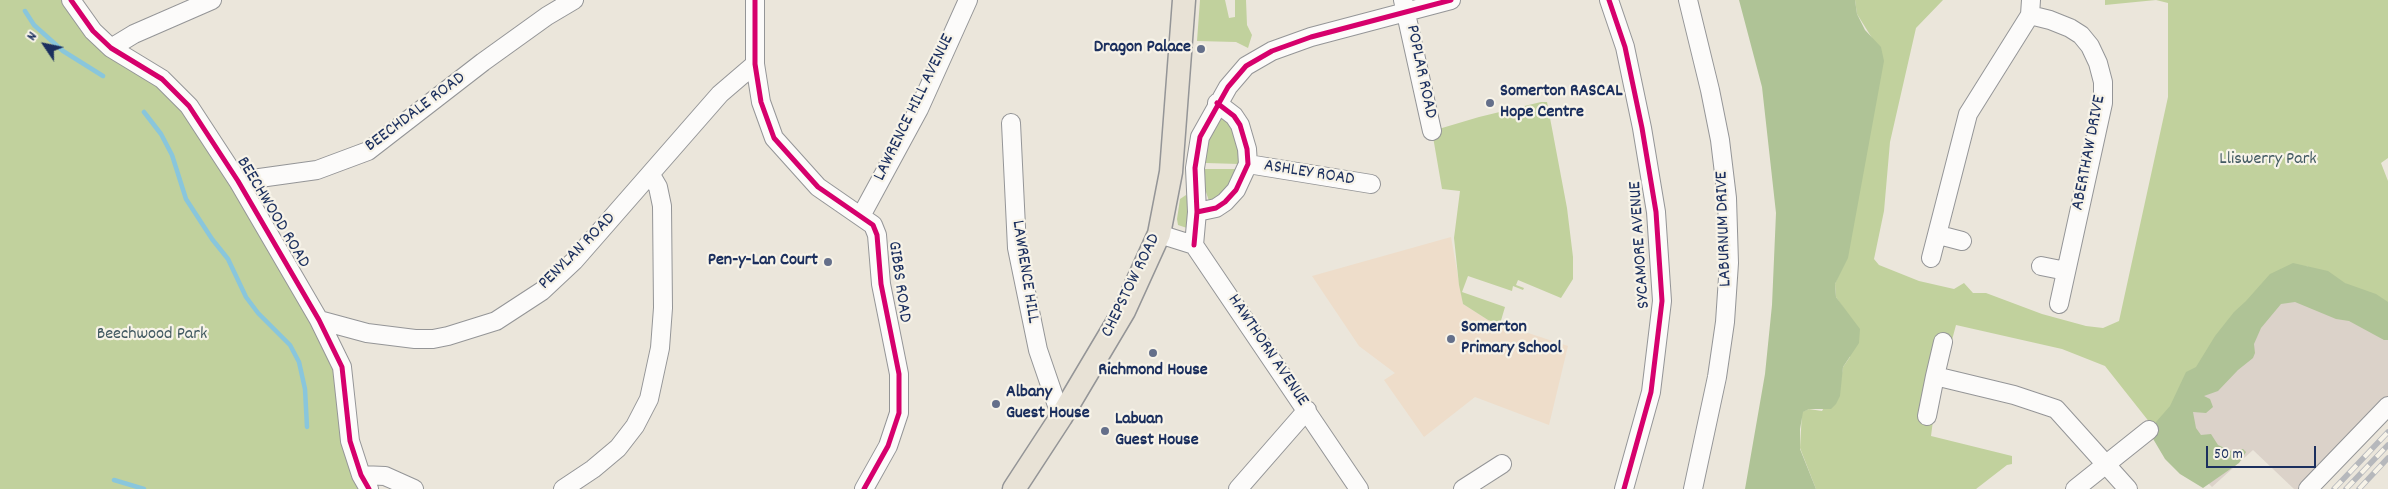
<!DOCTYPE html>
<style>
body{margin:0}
#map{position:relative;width:2388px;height:489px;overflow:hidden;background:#ebe6db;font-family:Dekko,sans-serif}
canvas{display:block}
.north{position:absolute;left:20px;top:20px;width:50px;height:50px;-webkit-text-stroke:4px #f7f3e8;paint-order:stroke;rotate:304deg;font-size:14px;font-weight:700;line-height:20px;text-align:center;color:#1b2f5e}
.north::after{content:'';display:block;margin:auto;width:18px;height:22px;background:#1b2f5e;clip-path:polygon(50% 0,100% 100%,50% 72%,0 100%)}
.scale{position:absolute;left:2206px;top:446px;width:110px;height:22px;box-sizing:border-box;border:2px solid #1b2f5e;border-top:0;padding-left:6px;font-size:15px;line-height:18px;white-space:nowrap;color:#1b2f5e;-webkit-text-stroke:4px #f7f3e8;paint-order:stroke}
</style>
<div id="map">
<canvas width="2388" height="489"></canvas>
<div class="north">N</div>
<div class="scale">50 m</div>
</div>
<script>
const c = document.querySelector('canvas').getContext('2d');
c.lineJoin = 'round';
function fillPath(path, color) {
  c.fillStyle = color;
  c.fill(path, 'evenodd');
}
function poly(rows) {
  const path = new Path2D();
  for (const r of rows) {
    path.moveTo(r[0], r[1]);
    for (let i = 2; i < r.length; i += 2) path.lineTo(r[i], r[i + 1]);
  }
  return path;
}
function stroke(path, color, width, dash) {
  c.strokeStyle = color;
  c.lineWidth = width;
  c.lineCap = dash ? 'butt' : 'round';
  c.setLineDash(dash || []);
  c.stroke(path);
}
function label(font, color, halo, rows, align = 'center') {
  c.font = font + ' Dekko,sans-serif';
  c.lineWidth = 4.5;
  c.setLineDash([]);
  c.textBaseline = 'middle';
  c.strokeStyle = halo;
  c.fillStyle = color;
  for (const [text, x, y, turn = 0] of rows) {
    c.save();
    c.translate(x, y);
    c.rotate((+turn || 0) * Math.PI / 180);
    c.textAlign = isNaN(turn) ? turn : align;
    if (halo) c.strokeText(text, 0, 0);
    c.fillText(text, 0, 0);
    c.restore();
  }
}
fillPath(poly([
 [1451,237,1463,304,1488,320,1568,346,1549,425,1475,397,1424,437,1384,380,1395,373,1359,346,1312,276]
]), '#eeddca');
fillPath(poly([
 [2306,266,2388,303,2388,416,2320,489,2294,489,2253,450,2212,487,2158,433,2264,282]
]), '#dbd2c9');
fillPath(poly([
 [0,0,71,0,78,10,162,79,319,320,369,489,0,489],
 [1200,0,1225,0,1229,18,1235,17,1235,0,1246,0,1247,25,1252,35,1248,48,1236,42,1197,41],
 [1855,0,1943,0,1916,28,1890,142,1884,211,1874,259,1879,265,1919,281,1954,289,1964,283,1973,293,1986,293,2042,314,2086,326,2103,328,2119,321,2168,97,2168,3,2156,0,2105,5,2105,0,2388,0,2388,158,2381,163,2388,181,2388,303,2306,266,2264,282,2158,433,2105,366,2062,349,1956,325,1952,340,1943,342,1931,436,2012,456,2012,464,2007,465,1976,489,1816,489,1800,448,1802,412,1809,409,1822,411,1841,379,1843,367,1850,357,1846,312,1836,297,1835,284,1838,276,1872,38,1857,14],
 [1541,102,1547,102,1567,208,1573,257,1573,279,1561,298,1518,280,1516,285,1524,288,1523,290,1513,286,1512,291,1468,276,1462,292,1505,307,1500,324,1488,320,1463,304,1459,285,1454,238,1460,191,1442,189,1432,131,1479,117],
 [1218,115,1228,121,1233,129,1238,142,1239,164,1206,163,1206,146],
 [1204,169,1240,169,1234,184,1210,204,1205,189],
 [1186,195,1192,205,1190,229,1178,225,1177,219,1180,199]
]), '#c1d19d');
fillPath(poly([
 [1739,0,1855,0,1857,14,1865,30,1881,47,1884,61,1848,258,1835,284,1836,297,1860,329,1859,343,1843,367,1840,396,1836,404,1831,409,1809,409,1803,412,1800,429,1800,449,1816,489,1745,489,1765,374,1772,305,1776,213,1762,87],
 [2293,263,2328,271,2345,283,2376,294,2388,302,2388,340,2384,340,2349,321,2336,319,2295,302,2281,304,2261,328,2254,344,2255,353,2253,358,2238,370,2218,391,2204,396,2210,399,2213,407,2206,413,2193,412,2196,428,2201,435,2211,434,2218,445,2231,451,2243,449,2246,452,2239,463,2203,488,2180,474,2165,459,2152,437,2156,422,2170,406,2186,372,2196,367,2215,336,2234,312,2246,301,2270,274]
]), '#afc396');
stroke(poly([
 [25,11,34,25,63,51,103,76],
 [144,112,161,134,172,155,186,199,212,239,228,259,246,297,258,313,290,345,299,362,305,389,307,427],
 [114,480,144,489]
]), '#89c6dc', 4.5);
const minor = poly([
 [71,0,93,31,111,48,162,79,189,106,238,181,319,320,342,367,350,441,361,475,369,489],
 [755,0,755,64,761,102,774,138,818,187,873,225,877,235,881,284,899,374,899,413,888,446,864,489],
 [1403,0,1432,131],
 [1609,0,1625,47,1642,128,1656,212,1662,301,1651,392,1624,489],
 [1688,0,1710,90,1720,140,1727,198,1729,263,1725,322,1717,377,1693,489],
 [2030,15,2050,20,2070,28,2081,35,2090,46,2098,63,2103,82,2103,103,2059,304],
 [111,48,134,34,212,0],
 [1011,123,1017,248,1038,350,1061,417],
 [1248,164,1371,184],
 [238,181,317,170,368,151,483,62,547,16,574,0],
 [1197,212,1216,208,1225,202,1236,190,1248,164,1247,149,1240,125,1234,116,1217,103],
 [861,216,919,109,968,0],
 [1159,234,1194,245,1359,489],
 [1939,235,1962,241],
 [1194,245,1197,212,1195,168,1200,137,1228,87,1246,66,1272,51,1311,37,1451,0],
 [1931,258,1968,114,2030,15,2031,0],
 [2041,266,2066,271],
 [319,320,367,333,415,339,433,339,448,336,496,321,542,291,574,261,720,94,755,64],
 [1943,342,1935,376,2014,395,2056,409,2128,489],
 [1927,416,1935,376],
 [361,475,385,476,414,489],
 [563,489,593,469,618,448,635,426,649,399,660,348,663,308,662,206,658,187,651,175],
 [1238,489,1307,410],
 [1463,489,1502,464],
 [2075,489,2149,430],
 [2308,489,2388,406]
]);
const major = poly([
 [1014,489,1061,417,1124,311,1159,234,1171,172,1184,0]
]);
stroke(minor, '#949597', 20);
stroke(major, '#949597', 25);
stroke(minor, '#fcfbfa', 18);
stroke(major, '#e8e2d6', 22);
const rail = poly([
 [2334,489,2388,432],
 [2346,489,2388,445],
 [2359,489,2388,458]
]);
stroke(rail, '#b6b8bc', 5.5);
stroke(rail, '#f7f3e8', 4, [11]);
stroke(poly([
 [71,0,93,31,111,48,162,79,189,106,238,181,319,320,342,367,350,441,361,475,369,489],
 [755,0,755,64,761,102,774,138,818,187,873,225,877,235,881,284,899,374,899,413,888,446,864,489],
 [1609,0,1625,47,1642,128,1656,212,1662,301,1651,392,1624,489],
 [1197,212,1216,208,1225,202,1236,190,1248,164,1247,149,1240,125,1234,116,1217,103],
 [1194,245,1197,212,1195,168,1200,137,1228,87,1246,66,1272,51,1311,37,1451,0]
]), '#d6006c', 5);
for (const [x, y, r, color] of [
 [1201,49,5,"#646f8a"],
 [1490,103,5,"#646f8a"],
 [828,262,5,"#646f8a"],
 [1451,339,5,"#646f8a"],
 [1153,353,5,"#646f8a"],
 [996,404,5,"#646f8a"],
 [1105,431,5,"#646f8a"]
]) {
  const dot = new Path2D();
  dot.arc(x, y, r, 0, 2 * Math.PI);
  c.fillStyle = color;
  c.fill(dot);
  stroke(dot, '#f7f3e8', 2);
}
label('bold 18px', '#1b2f5e', '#f7f3e8', [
 ["Dragon Palace",1191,49,"right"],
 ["Somerton RASCAL",1500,93],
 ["Hope Centre",1500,114],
 ["Pen-y-Lan Court",818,262,"right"],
 ["Somerton",1461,329],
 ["Primary School",1461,350],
 ["Richmond House",1153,372,"center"],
 ["Albany",1006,394],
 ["Guest House",1006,415],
 ["Labuan",1115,421],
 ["Guest House",1115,442]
], 'left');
label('18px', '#1b2f5e', '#f7f3e8', [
 ["POPLAR ROAD",1420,72,78],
 ["LAWRENCE HILL AVENUE",915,108,-64],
 ["BEECHDALE ROAD",416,113,-37],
 ["ABERTHAW DRIVE",2090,153,-79],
 ["ASHLEY ROAD",1309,174,9],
 ["BEECHWOOD ROAD",272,213,59],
 ["LABURNUM DRIVE",1725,229,-92],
 ["SYCAMORE AVENUE",1641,245,-94],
 ["PENYLAN ROAD",578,252,-45],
 ["LAWRENCE HILL",1024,272,81],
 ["GIBBS ROAD",898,282,82],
 ["CHEPSTOW ROAD",1132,286,-64],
 ["HAWTHORN AVENUE",1267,351,56]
]);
label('18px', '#425a62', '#f7f3e8', [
 ["Lliswerry Park",2268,161],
 ["Beechwood Park",152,336]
]);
</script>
